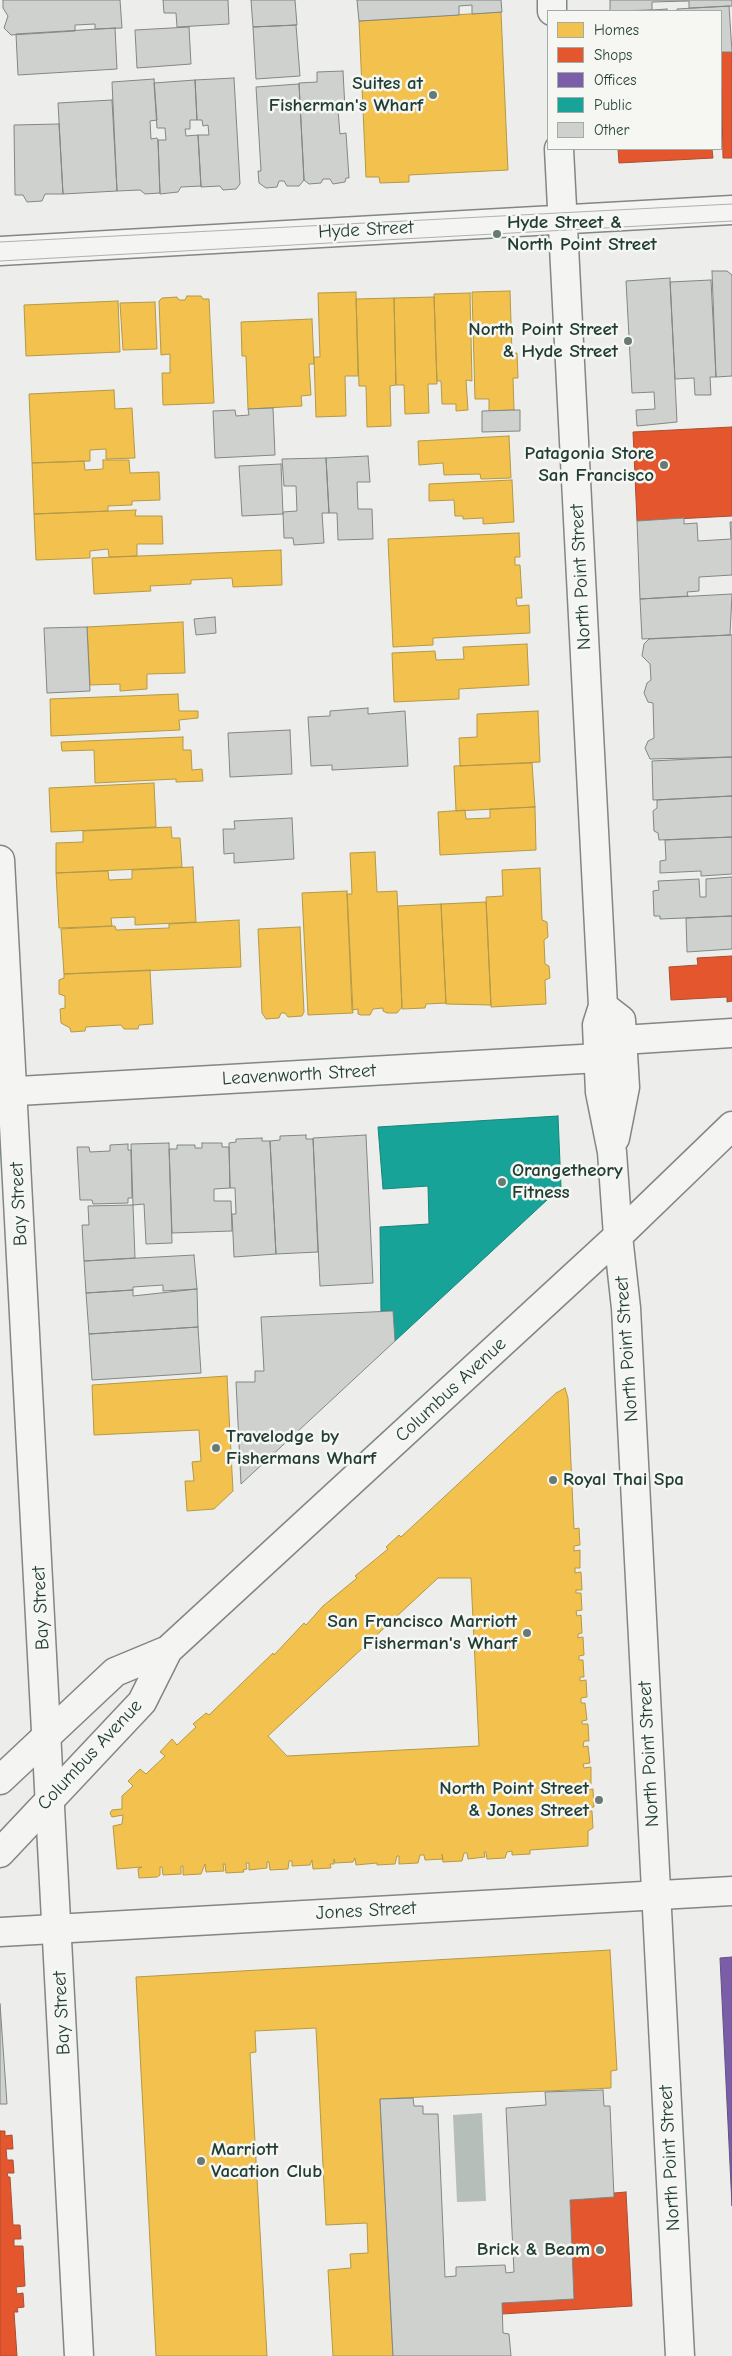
<!DOCTYPE html>
<style>
body{margin:0}
#map{position:relative;width:732px;height:2356px;overflow:hidden;background:#edeeeb;font-family:"Comic Neue",sans-serif}
canvas{display:block}
.legend{position:absolute;left:547px;top:10px;width:175px;height:140px;box-sizing:border-box;background:#f6f6f2;border:1px solid #a0aca6;margin:0;padding:6px 9px;list-style:none;font-size:15px;color:#1f3d34}
.legend li{display:flex;align-items:center;gap:10px;height:25px}
.legend b{width:25px;border:1px solid #a0aca6}
</style>
<div id="map">
<canvas width="732" height="2356"></canvas>
<ul class="legend">
<li><b style="height:14px;background:#f2c14e"></b>Homes</li>
<li><b style="height:14px;background:#e4572e"></b>Shops</li>
<li><b style="height:14px;background:#7b5ea7"></b>Offices</li>
<li><b style="height:14px;background:#17a398"></b>Public</li>
<li><b style="height:14px;background:#cfd1cf"></b>Other</li>
</ul>
</div>
<script>
const c = document.querySelector('canvas').getContext('2d');
c.lineJoin = 'round';
function fillPath(path, color) {
  c.fillStyle = color;
  c.fill(path, 'evenodd');
}
function poly(rows) {
  const path = new Path2D();
  for (const r of rows) {
    path.moveTo(r[0], r[1]);
    for (let i = 2; i < r.length; i += 2) path.lineTo(r[i], r[i + 1]);
  }
  return path;
}
function stroke(path, color, width, dash) {
  c.strokeStyle = color;
  c.lineWidth = width;
  c.lineCap = dash ? 'butt' : 'round';
  c.setLineDash(dash || []);
  c.stroke(path);
}
function label(font, color, halo, rows, align = 'center') {
  c.font = font + ' "Comic Neue",sans-serif';
  c.lineWidth = 5;
  c.setLineDash([]);
  c.textBaseline = 'middle';
  c.strokeStyle = halo;
  c.fillStyle = color;
  for (const [text, x, y, turn = 0] of rows) {
    c.save();
    c.translate(x, y);
    c.rotate((+turn || 0) * Math.PI / 180);
    c.textAlign = isNaN(turn) ? turn : align;
    if (halo) c.strokeText(text, 0, 0);
    c.fillText(text, 0, 0);
    c.restore();
  }
}
fillPath(poly([
 [482,2113,486,2201,457,2202,453,2115]
]), '#b6beb9');
const homes = poly([
 [501,12,508,170,409,175,409,182,380,183,379,177,366,177,359,21,501,12],
 [510,291,512,353,517,353,518,378,513,378,514,410,489,411,489,399,475,399,472,292,510,291],
 [356,292,358,376,345,376,346,416,316,417,314,357,320,357,318,293,356,292],
 [470,293,472,381,466,380,468,410,456,411,456,404,442,404,441,381,437,381,434,294,470,293],
 [187,296,201,296,203,299,209,299,214,403,163,405,162,373,170,373,170,354,161,355,159,301,162,298,177,297,179,300,185,300,187,296],
 [434,297,437,384,428,384,429,413,405,414,404,385,396,385,394,298,434,297],
 [394,298,396,385,390,386,391,426,367,427,366,386,359,386,356,299,394,298],
 [118,301,120,352,26,356,24,305,118,301],
 [155,302,157,349,123,350,120,303,155,302],
 [312,319,314,364,309,364,311,395,301,396,302,406,248,409,246,356,242,356,241,322,312,319],
 [114,390,115,409,132,408,135,458,106,459,106,449,90,450,90,461,32,463,29,394,114,390],
 [509,436,511,478,481,479,480,474,444,475,443,463,419,465,418,441,509,436],
 [103,460,129,460,130,473,159,472,160,500,132,501,132,505,108,506,108,511,34,514,32,463,84,461,85,470,103,469,103,460],
 [512,480,514,522,483,524,483,518,463,519,463,516,455,516,454,500,429,501,429,484,512,480],
 [136,510,135,516,162,516,163,544,137,544,137,556,109,557,108,549,90,551,90,558,36,560,34,514,136,510],
 [519,533,520,557,515,557,515,565,520,565,522,598,516,598,517,606,529,605,530,633,433,638,433,645,393,647,388,539,519,533],
 [281,550,282,585,233,587,232,578,191,580,191,584,150,586,151,591,94,594,92,558,281,550],
 [183,622,185,673,147,674,147,689,120,691,120,684,90,685,87,627,183,622],
 [527,644,529,685,459,689,459,699,394,702,392,653,435,651,436,660,464,659,463,647,527,644],
 [178,694,179,711,198,711,198,718,179,720,180,730,51,736,50,699,178,694],
 [538,711,540,762,460,766,459,738,477,737,477,714,538,711],
 [183,737,183,750,191,750,192,770,202,769,203,781,176,782,176,779,95,783,94,750,62,751,61,742,183,737],
 [532,763,535,807,456,811,454,766,532,763],
 [154,783,156,827,51,832,49,788,154,783],
 [535,807,536,850,440,855,438,812,465,810,466,819,490,818,490,809,535,807],
 [171,827,172,838,180,838,182,867,56,873,56,843,83,842,83,831,171,827],
 [375,852,377,892,397,891,402,1007,397,1013,387,1013,383,1011,383,1008,373,1009,370,1015,361,1015,358,1014,358,1009,352,1010,347,894,352,894,350,853,375,852],
 [193,867,196,922,135,925,135,917,111,918,112,926,59,928,56,873,108,871,109,880,132,879,132,870,193,867],
 [540,868,542,920,547,922,548,937,544,940,545,964,549,966,550,978,545,980,546,1004,491,1007,486,897,503,896,502,870,540,868],
 [347,891,353,1013,308,1015,302,893,347,891],
 [486,902,491,1005,446,1004,441,904,486,902],
 [441,904,446,1003,426,1004,425,1008,402,1009,398,906,441,904],
 [239,920,241,967,64,974,61,929,115,926,116,930,169,928,169,924,239,920],
 [300,927,304,1012,302,1016,288,1017,285,1013,281,1013,279,1018,266,1019,262,1013,258,929,300,927],
 [150,970,153,1024,139,1025,138,1029,124,1029,121,1025,86,1027,85,1031,71,1032,70,1028,61,1023,60,1009,65,1008,65,996,59,994,59,980,64,978,64,974,150,970],
 [227,1376,233,1491,214,1509,187,1511,185,1481,194,1481,192,1462,201,1461,199,1430,94,1435,92,1385,227,1376],
 [565,1388,568,1398,574,1529,579,1528,580,1545,574,1546,574,1551,580,1550,580,1568,575,1568,575,1573,581,1572,582,1590,576,1590,576,1593,581,1593,582,1610,576,1611,577,1616,581,1615,582,1633,578,1634,578,1638,583,1637,584,1655,579,1656,579,1660,583,1660,584,1677,580,1677,580,1681,586,1680,587,1697,581,1698,581,1703,585,1703,587,1720,582,1721,582,1724,588,1724,589,1741,584,1741,583,1747,588,1746,590,1763,583,1764,584,1768,591,1767,591,1785,584,1786,584,1790,593,1789,594,1807,585,1808,585,1811,592,1811,593,1828,588,1831,588,1846,530,1850,530,1854,512,1855,512,1851,507,1852,505,1858,487,1859,486,1852,484,1852,485,1857,468,1859,467,1853,464,1853,462,1861,443,1862,442,1854,443,1859,425,1860,424,1855,420,1855,418,1863,399,1864,399,1856,397,1856,395,1864,377,1865,377,1863,356,1865,355,1858,353,1862,335,1863,334,1859,334,1864,330,1864,331,1868,313,1869,312,1860,310,1865,292,1866,292,1861,289,1861,288,1869,270,1870,269,1862,267,1862,267,1868,249,1870,249,1863,246,1863,247,1869,243,1870,244,1872,226,1873,225,1864,223,1864,224,1871,206,1872,205,1864,201,1874,183,1875,183,1866,181,1866,181,1874,163,1875,162,1867,160,1867,160,1875,157,1877,139,1878,138,1869,142,1867,117,1869,113,1826,122,1824,123,1815,112,1817,110,1813,112,1810,122,1809,122,1796,133,1786,128,1781,140,1769,146,1774,165,1756,160,1752,172,1739,177,1745,196,1727,193,1724,206,1713,209,1715,273,1653,274,1655,304,1623,306,1625,323,1606,357,1578,355,1576,388,1549,386,1547,399,1535,401,1537,556,1393,565,1388],
 [438,1578,471,1578,479,1746,287,1756,268,1736,438,1578],
 [610,1950,617,2070,611,2071,611,2088,380,2099,393,2356,333,2356,328,2270,351,2268,350,2254,368,2253,367,2223,326,2225,316,2028,255,2031,256,2052,250,2053,267,2356,156,2356,136,1977,610,1950]
]);
fillPath(homes, '#f2c14e');
stroke(homes, '#b39946', 1);
const shops = poly([
 [721,52,732,52,732,158,723,158,721,52],
 [618,149,712,149,713,158,619,163,618,149],
 [732,427,732,516,637,521,633,432,732,427],
 [732,956,732,1001,727,1002,727,997,671,1000,669,967,698,965,697,958,732,956],
 [0,2131,5,2131,5,2136,12,2135,13,2149,6,2149,7,2160,13,2160,14,2173,7,2173,8,2177,10,2177,13,2225,20,2225,21,2239,14,2239,14,2246,23,2246,25,2286,16,2287,17,2294,23,2293,24,2307,17,2308,18,2312,14,2312,17,2356,0,2356,0,2131],
 [626,2192,632,2306,502,2314,502,2303,574,2299,570,2200,614,2197,614,2193,626,2192]
]);
fillPath(shops, '#e4572e');
stroke(shops, '#a94f30', 1);
const offices = poly([
 [732,1957,732,2206,720,1958,732,1957]
]);
fillPath(offices, '#7b5ea7');
stroke(offices, '#5f5484', 1);
const public = poly([
 [558,1116,561,1187,395,1341,393,1311,381,1311,380,1227,429,1224,428,1186,383,1189,378,1127,558,1116]
]);
fillPath(public, '#17a398');
stroke(public, '#19847a', 1);
const building = poly([
 [3,0,120,0,122,28,95,29,95,24,75,25,75,31,11,35,4,28,8,16,3,8,3,0],
 [163,0,228,0,229,24,177,27,176,13,164,13,163,0],
 [251,0,295,0,297,25,253,27,251,0],
 [357,0,501,0,502,12,472,14,472,5,459,6,459,15,359,21,357,0],
 [610,0,732,0,732,6,689,8,689,1,652,2,652,10,610,11,610,0],
 [729,6,732,52,721,52,721,11,677,11,677,9,729,6],
 [667,9,667,11,637,11,667,9],
 [296,25,300,76,256,79,253,27,296,25],
 [189,27,191,64,137,68,135,30,189,27],
 [115,28,117,69,18,75,16,34,115,28],
 [343,71,345,109,338,110,340,134,346,133,349,178,346,178,345,182,333,184,330,179,323,179,321,183,309,184,304,180,299,83,317,82,317,72,343,71],
 [234,78,240,184,236,189,223,190,220,186,201,187,198,135,209,135,208,125,203,126,202,120,197,120,195,80,234,78],
 [154,79,157,120,150,121,151,139,157,138,158,140,160,193,145,194,140,190,117,191,112,82,154,79],
 [195,80,197,120,190,120,190,129,185,129,186,136,198,135,201,186,181,187,178,192,160,194,158,140,166,140,165,128,157,128,154,83,195,80],
 [299,84,304,180,299,186,287,186,284,181,279,181,277,187,266,188,259,183,258,171,261,171,256,87,299,84],
 [112,100,117,191,63,194,58,103,112,100],
 [59,124,63,194,45,194,42,201,27,202,23,195,15,195,14,125,59,124],
 [712,271,727,271,732,275,732,376,716,377,712,271],
 [670,278,677,422,637,426,636,410,655,409,654,392,632,393,626,281,670,278],
 [711,280,716,377,710,377,711,395,695,395,694,378,675,379,670,282,711,280],
 [273,408,275,455,215,458,213,411,235,410,236,416,249,415,248,409,273,408],
 [514,410,520,410,520,431,482,432,482,411,514,410],
 [368,456,370,482,357,482,358,509,372,509,373,539,338,540,337,513,329,513,326,458,368,456],
 [326,458,329,513,322,513,324,543,294,545,293,538,284,538,283,512,297,511,296,486,284,486,282,459,326,458],
 [281,464,283,514,242,516,239,466,281,464],
 [684,518,684,524,697,523,698,541,731,539,730,522,732,522,732,575,699,577,699,591,687,592,688,596,640,599,637,521,684,518],
 [732,594,730,635,642,639,640,599,732,594],
 [215,617,216,633,196,635,194,619,215,617],
 [87,627,90,691,47,693,44,628,87,627],
 [730,635,732,635,732,757,650,759,645,748,648,741,654,738,653,703,648,702,644,693,647,683,651,680,650,664,642,656,644,644,649,639,730,635],
 [368,708,368,714,405,711,408,766,332,770,332,765,311,766,308,717,330,716,330,711,368,708],
 [290,730,292,774,230,777,228,733,290,730],
 [732,757,732,796,653,800,652,761,732,757],
 [732,796,732,837,659,840,658,833,654,831,653,811,657,808,657,800,732,796],
 [292,818,294,859,234,863,234,853,224,854,223,829,235,829,234,821,292,818],
 [732,837,732,874,701,876,701,871,660,873,660,861,666,860,665,840,732,837],
 [732,877,732,916,660,919,660,916,654,916,653,891,659,890,658,881,699,879,700,897,706,897,706,879,732,877],
 [732,916,732,949,687,952,686,918,732,916],
 [306,1135,306,1139,313,1139,318,1252,276,1254,270,1141,280,1140,280,1136,306,1135],
 [366,1135,373,1283,320,1286,313,1138,366,1135],
 [262,1138,262,1141,270,1141,276,1254,234,1257,232,1214,236,1214,235,1188,230,1188,229,1143,236,1142,236,1139,262,1138],
 [169,1143,172,1243,146,1244,144,1204,133,1205,131,1144,169,1143],
 [202,1143,222,1143,222,1147,229,1147,230,1188,214,1189,214,1201,231,1201,232,1231,172,1233,169,1149,177,1149,177,1145,195,1145,195,1148,202,1148,202,1143],
 [128,1144,128,1150,131,1150,132,1198,128,1198,128,1203,93,1204,92,1200,80,1200,77,1147,89,1147,90,1152,110,1151,110,1145,128,1144],
 [133,1205,135,1258,84,1261,82,1225,89,1225,88,1206,133,1205],
 [194,1255,197,1289,163,1291,163,1285,133,1287,133,1290,86,1293,84,1261,194,1255],
 [197,1289,198,1327,89,1334,86,1293,133,1290,133,1296,197,1289],
 [393,1311,395,1341,241,1484,236,1382,255,1382,255,1371,264,1371,261,1317,393,1311],
 [198,1327,201,1373,92,1380,89,1334,198,1327],
 [0,2004,7,2104,0,2104,0,2004],
 [603,2090,604,2106,610,2106,614,2197,570,2200,574,2299,502,2303,503,2333,509,2334,511,2356,393,2356,380,2099,413,2098,414,2106,423,2106,423,2114,438,2114,445,2277,456,2276,456,2267,505,2265,506,2273,514,2272,506,2108,546,2105,545,2092,603,2090]
]);
fillPath(building, '#cfd1cf');
stroke(building, '#818784', 1);
const street = poly([
 [622,1040,732,1033],
 [0,1092,599,1058],
 [618,1236,732,1126],
 [0,1932,732,1891]
]);
const secondary = poly([
 [552,0,552,11],
 [559,149,603,1006,597,1025,600,1092,612,1152,618,1236,626,1308,680,2356],
 [0,251,732,210],
 [603,1006,621,1020,625,1087,615,1138],
 [0,1780,115,1672,168,1650,618,1236],
 [0,1853,142,1702,168,1650]
]);
const primary = poly([
 [0,860,79,2356]
]);
stroke(street, '#818784', 31);
stroke(secondary, '#818784', 31);
stroke(primary, '#818784', 31);
stroke(street, '#f4f4f2', 28);
stroke(secondary, '#f4f4f2', 28);
stroke(primary, '#f4f4f2', 28);
stroke(poly([
 [0,242,732,204],
 [0,261,732,221]
]), '#afb2b0', 1);
for (const [x, y, r, color] of [
 [433,95,5,"#677b74"],
 [497,234,5,"#677b74"],
 [628,341,5,"#677b74"],
 [664,465,5,"#677b74"],
 [502,1182,5,"#677b74"],
 [216,1448,5,"#677b74"],
 [553,1480,5,"#677b74"],
 [527,1633,5,"#677b74"],
 [599,1800,5,"#677b74"],
 [201,2161,5,"#677b74"],
 [600,2250,5,"#677b74"]
]) {
  const dot = new Path2D();
  dot.arc(x, y, r, 0, 2 * Math.PI);
  c.fillStyle = color;
  c.fill(dot);
  stroke(dot, '#f6f6f2', 2);
}
label('bold 19px', '#1f3d34', '#f6f6f2', [
 ["Suites at",423,84],
 ["Fisherman's Wharf",423,106],
 ["Hyde Street &",507,223,"left"],
 ["North Point Street",507,245,"left"],
 ["North Point Street",618,330],
 ["& Hyde Street",618,352],
 ["Patagonia Store",654,454],
 ["San Francisco",654,476],
 ["Orangetheory",512,1171,"left"],
 ["Fitness",512,1193,"left"],
 ["Travelodge by",226,1437,"left"],
 ["Fishermans Wharf",226,1459,"left"],
 ["Royal Thai Spa",563,1480,"left"],
 ["San Francisco Marriott",517,1622],
 ["Fisherman's Wharf",517,1644],
 ["North Point Street",589,1789],
 ["& Jones Street",589,1811],
 ["Marriott",211,2150,"left"],
 ["Vacation Club",211,2172,"left"],
 ["Brick & Beam",590,2250]
], 'right');
label('19px', '#1f3d34', '#f6f6f2', [
 ["Hyde Street",366,230,-3],
 ["North Point Street",581,577,-93],
 ["Leavenworth Street",299,1075,-3],
 ["Bay Street",19,1204,-93],
 ["North Point Street",627,1349,-94],
 ["Columbus Avenue",451,1390,-43],
 ["Bay Street",41,1608,-93],
 ["North Point Street",649,1754,-93],
 ["Columbus Avenue",90,1755,-47],
 ["Jones Street",366,1911,-3],
 ["Bay Street",62,2013,-93],
 ["North Point Street",670,2158,-93]
]);
</script>
